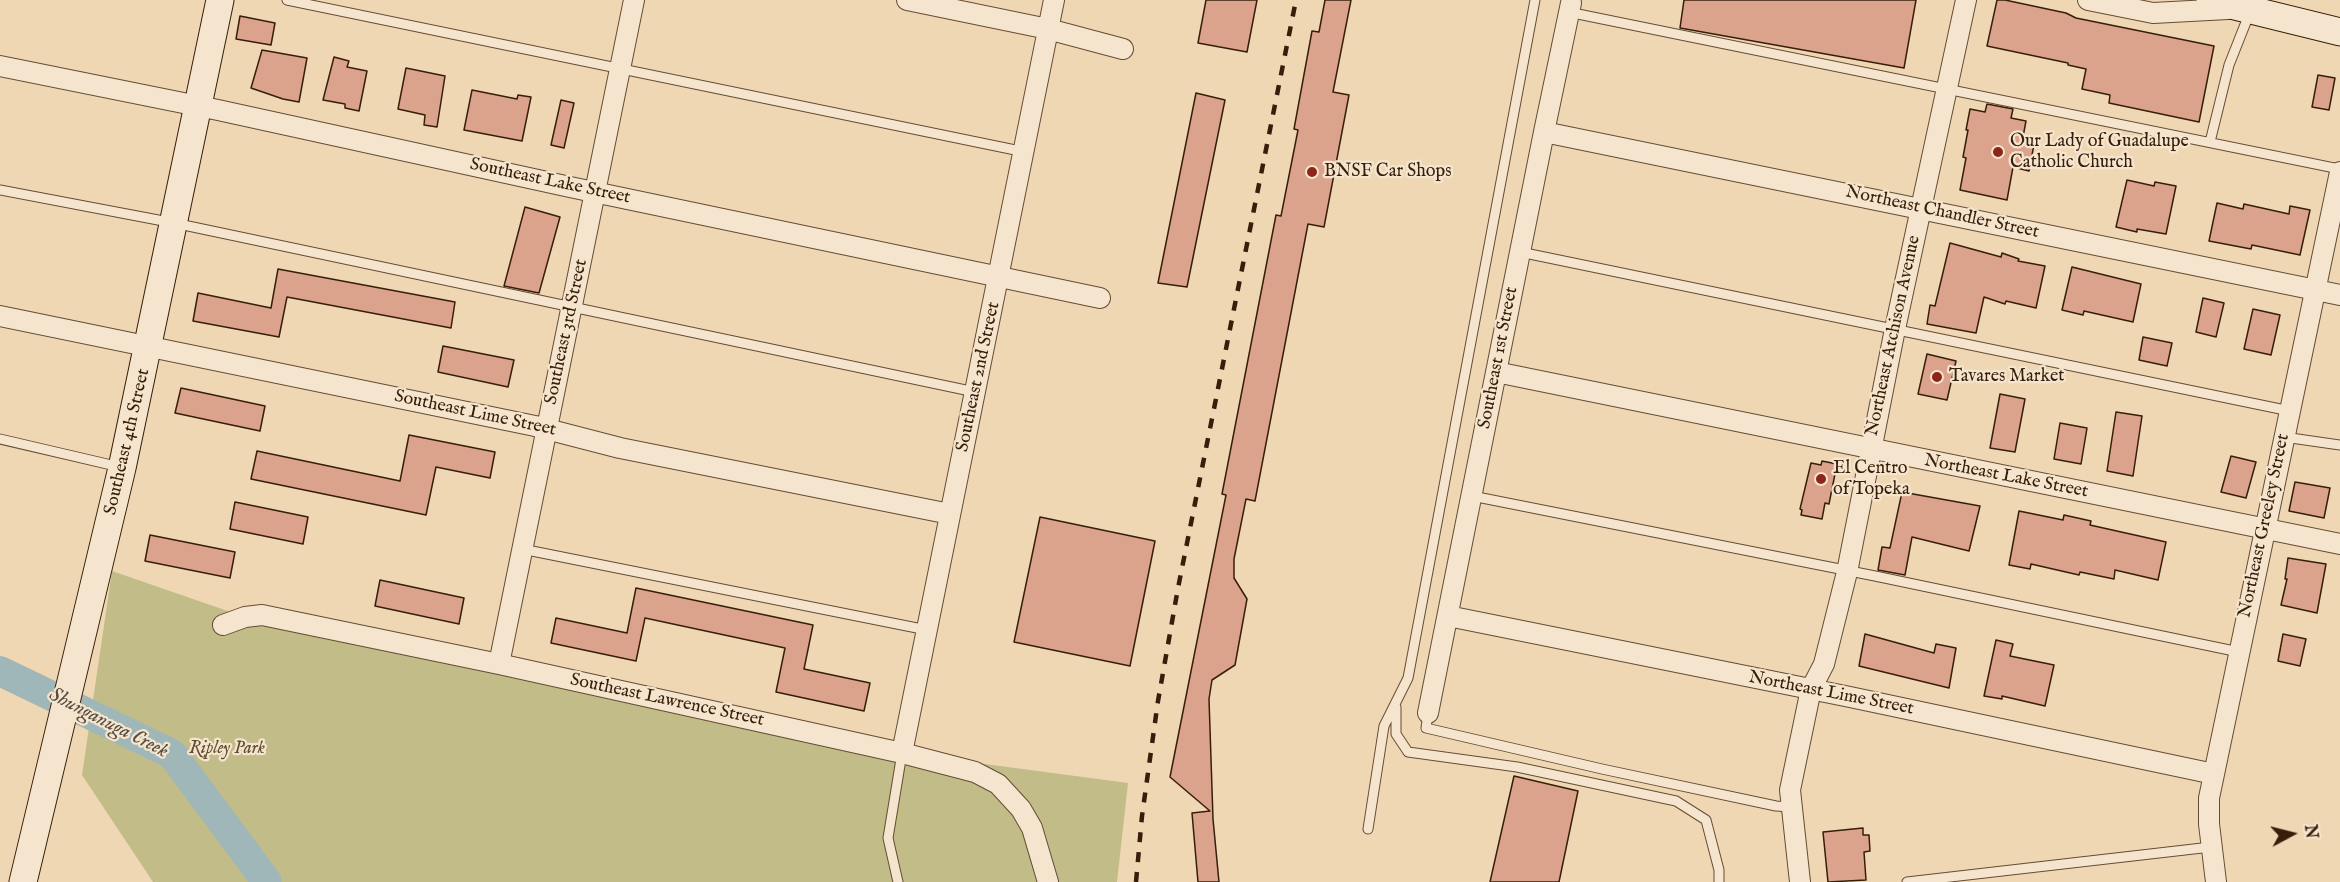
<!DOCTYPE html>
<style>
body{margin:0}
#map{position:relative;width:2340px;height:882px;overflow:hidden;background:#f0d7b4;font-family:"IM FELL English",serif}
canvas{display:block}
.north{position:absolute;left:2262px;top:804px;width:60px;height:60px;-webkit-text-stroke:4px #f5e5ce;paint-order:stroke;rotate:83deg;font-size:16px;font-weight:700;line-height:24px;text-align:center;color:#371e0a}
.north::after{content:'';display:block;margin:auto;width:21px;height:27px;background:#371e0a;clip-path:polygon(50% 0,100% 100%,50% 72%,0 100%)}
</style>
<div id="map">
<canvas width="2340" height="882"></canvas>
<div class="north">N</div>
</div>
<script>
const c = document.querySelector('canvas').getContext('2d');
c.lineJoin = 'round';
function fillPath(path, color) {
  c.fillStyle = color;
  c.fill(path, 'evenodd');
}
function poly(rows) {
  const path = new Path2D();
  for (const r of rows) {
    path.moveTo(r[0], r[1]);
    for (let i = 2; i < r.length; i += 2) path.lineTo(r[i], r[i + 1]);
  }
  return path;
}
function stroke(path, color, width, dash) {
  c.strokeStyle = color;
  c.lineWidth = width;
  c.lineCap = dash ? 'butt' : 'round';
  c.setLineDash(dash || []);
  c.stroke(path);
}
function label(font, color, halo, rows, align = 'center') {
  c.font = font + ' "IM FELL English",serif';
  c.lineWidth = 4.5;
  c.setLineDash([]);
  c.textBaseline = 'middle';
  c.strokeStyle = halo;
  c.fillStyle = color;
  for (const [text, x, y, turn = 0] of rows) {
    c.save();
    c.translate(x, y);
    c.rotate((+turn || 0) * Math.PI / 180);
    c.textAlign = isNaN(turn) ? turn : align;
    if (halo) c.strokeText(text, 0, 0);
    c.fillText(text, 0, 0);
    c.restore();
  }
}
fillPath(poly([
 [112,571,245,617,902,753,1128,783,1117,882,153,882,82,775]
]), '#c1bc88');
stroke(poly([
 [0,671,172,754,267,882]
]), '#a0b7b9', 30);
const building = poly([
 [1206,0,1257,0,1247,52,1198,43,1206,0],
 [1325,0,1351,0,1333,92,1349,95,1324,227,1308,224,1255,501,1246,499,1234,559,1234,578,1247,599,1235,665,1212,680,1209,699,1213,819,1219,882,1198,882,1192,813,1210,811,1170,777,1226,495,1222,494,1276,215,1281,216,1298,130,1294,129,1312,31,1319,32,1325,0],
 [1684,0,1916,0,1904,68,1680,28,1684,0],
 [1997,0,2005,0,2066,13,2076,18,2214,46,2199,122,2109,103,2110,95,2082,89,2086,69,2068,65,2068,63,1987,46,1997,0],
 [240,16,275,23,271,45,236,39,240,16],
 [262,50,307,58,299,102,283,99,251,88,262,50],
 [334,57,349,61,347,67,367,71,359,111,345,108,345,104,323,100,334,57],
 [406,68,445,76,437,127,424,125,425,115,398,109,406,68],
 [2318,75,2335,78,2329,110,2312,107,2318,75],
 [472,90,517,99,518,95,531,97,522,141,464,130,472,90],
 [1196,93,1225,100,1187,287,1158,283,1196,93],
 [561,100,574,103,564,148,551,145,561,100],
 [1987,104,2013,109,2011,118,2026,121,2023,137,2035,139,2029,171,2013,167,2007,200,1960,190,1966,158,1963,157,1968,130,1966,130,1970,109,1985,112,1987,104],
 [2127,180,2154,186,2155,182,2176,186,2166,234,2137,229,2137,232,2116,227,2127,180],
 [2217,203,2243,209,2244,204,2289,214,2290,206,2310,210,2300,255,2252,245,2251,249,2209,241,2217,203],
 [525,207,560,217,539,293,504,286,525,207],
 [1950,243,2001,257,2002,253,2019,259,2018,261,2045,266,2036,308,2006,301,2005,304,1984,297,1976,333,1927,324,1930,305,1935,306,1950,243],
 [2072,267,2141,284,2133,322,2084,311,2083,315,2062,310,2072,267],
 [278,269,455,302,451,328,287,297,279,337,193,321,198,293,271,308,278,269],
 [2203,298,2224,303,2216,337,2196,332,2203,298],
 [2253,309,2280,315,2271,355,2244,349,2253,309],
 [2143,337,2172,343,2167,366,2139,360,2143,337],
 [443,346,514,360,508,387,438,372,443,346],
 [1927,354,1956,361,1947,400,1918,394,1927,354],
 [181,388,265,406,260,431,175,413,181,388],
 [2000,394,2025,399,2015,452,1990,448,2000,394],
 [2116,412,2142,416,2133,476,2107,471,2116,412],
 [2060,423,2087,428,2081,464,2054,459,2060,423],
 [409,435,495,452,490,478,436,467,426,515,251,479,257,451,400,481,409,435],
 [2231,456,2256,462,2246,498,2221,492,2231,456],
 [1822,461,1837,464,1829,504,1825,503,1822,519,1801,515,1802,510,1800,509,1811,463,1821,465,1822,461],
 [2295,482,2330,488,2324,518,2289,511,2295,482],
 [1902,492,1980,506,1969,551,1912,537,1905,575,1878,570,1882,547,1890,548,1902,492],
 [235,502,308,517,303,544,230,529,235,502],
 [2019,511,2063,520,2064,515,2091,521,2090,525,2166,542,2158,580,2115,570,2114,579,2080,572,2079,575,2031,564,2030,569,2009,565,2019,511],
 [1040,517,1155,541,1130,666,1014,642,1040,517],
 [150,535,235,552,230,578,145,561,150,535],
 [2288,558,2326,564,2317,613,2281,605,2287,579,2285,579,2288,558],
 [380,580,464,598,459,624,375,606,380,580],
 [636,588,813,625,804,669,870,683,864,711,776,692,785,648,645,618,636,661,551,643,556,618,627,633,636,588],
 [1865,634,1934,653,1936,644,1956,648,1949,688,1859,666,1865,634],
 [2283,634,2306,639,2300,666,2278,661,2283,634],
 [1996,640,2013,644,2010,656,2054,665,2045,706,2002,696,2002,699,1984,696,1996,640],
 [1514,776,1578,791,1559,882,1490,882,1514,776],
 [1863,828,1863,835,1869,835,1870,851,1864,852,1866,880,1828,882,1823,832,1863,828]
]);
fillPath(building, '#dba28c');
stroke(building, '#371e0a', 1.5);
const lane = poly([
 [287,0,1025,152],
 [1568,12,2340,169],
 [2210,142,2229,65,2250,12],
 [0,190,174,223,975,392],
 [1520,252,2290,411],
 [2284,437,2340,445],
 [0,439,120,467],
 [1472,496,1875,576,2239,652],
 [522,549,927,630],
 [1396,707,1396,734,1408,752,1517,767,1676,801,1706,820,1719,870,1719,882],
 [1428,713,1426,728,1602,769,1776,806,1792,807],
 [1368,829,1384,726,1408,678,1535,0],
 [898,882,888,838,902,753],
 [1907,882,2211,847]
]);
const street = poly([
 [907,0,1048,29,1123,49],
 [2088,0,2153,13,2228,9],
 [0,66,218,110,570,187,1100,298],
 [1544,132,2340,295],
 [0,316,535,426,620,448,950,514],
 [1496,372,2340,544],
 [1448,616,1850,697,2214,774],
 [223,625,245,617,262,615,499,664,902,753,975,772,998,784,1021,809,1032,828,1048,882],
 [499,664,634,0],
 [1428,713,1544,132,1571,3],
 [902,753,1054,0],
 [1800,882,1790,790,1811,689,1824,664,1847,572,1895,329,1966,0],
 [2216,882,2209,824,2209,798,2340,172]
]);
const secondary = poly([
 [2210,0,2340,32],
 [23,882,122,468,220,0]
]);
stroke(lane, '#654c34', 11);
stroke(street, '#654c34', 22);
stroke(secondary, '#371e0a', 29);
stroke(lane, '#f5e5ce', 9);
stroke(street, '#f5e5ce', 20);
stroke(secondary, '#f5e5ce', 27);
stroke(poly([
 [1136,882,1142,816,1158,701,1178,588,1296,0]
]), '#371e0a', 4.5, [10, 10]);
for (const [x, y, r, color] of [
 [1998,152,6,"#8f2418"],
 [1312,172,6,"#8f2418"],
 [1937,377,6,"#8f2418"],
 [1821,479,6,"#8f2418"]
]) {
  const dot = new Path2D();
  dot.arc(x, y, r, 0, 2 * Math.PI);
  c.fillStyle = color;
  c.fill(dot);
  stroke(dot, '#f5e5ce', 2);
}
label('18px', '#371e0a', '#f5e5ce', [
 ["Our Lady of Guadalupe",2010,142],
 ["Catholic Church",2010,163],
 ["BNSF Car Shops",1324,172],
 ["Tavares Market",1949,377],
 ["El Centro",1833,469],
 ["of Topeka",1833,490]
], 'left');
label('18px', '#371e0a', '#f5e5ce', [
 ["Southeast Lake Street",550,182,12],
 ["Northeast Chandler Street",1942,213,12],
 ["Southeast 3rd Street",567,332,-78],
 ["Northeast Atchison Avenue",1894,336,-78],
 ["Southeast 1st Street",1499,358,-79],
 ["Southeast 2nd Street",979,377,-78],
 ["Southeast Lime Street",475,414,12],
 ["Southeast 4th Street",128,442,-77],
 ["Northeast Lake Street",2006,477,11],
 ["Northeast Greeley Street",2265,526,-78],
 ["Northeast Lime Street",1831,694,11],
 ["Southeast Lawrence Street",667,701,12]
]);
label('italic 18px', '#604d30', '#f5e5ce', [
 ["Ripley Park",227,749]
]);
label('italic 20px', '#564c3f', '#f5e5ce', [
 ["Shunganuga Creek",108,724,27]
]);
</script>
